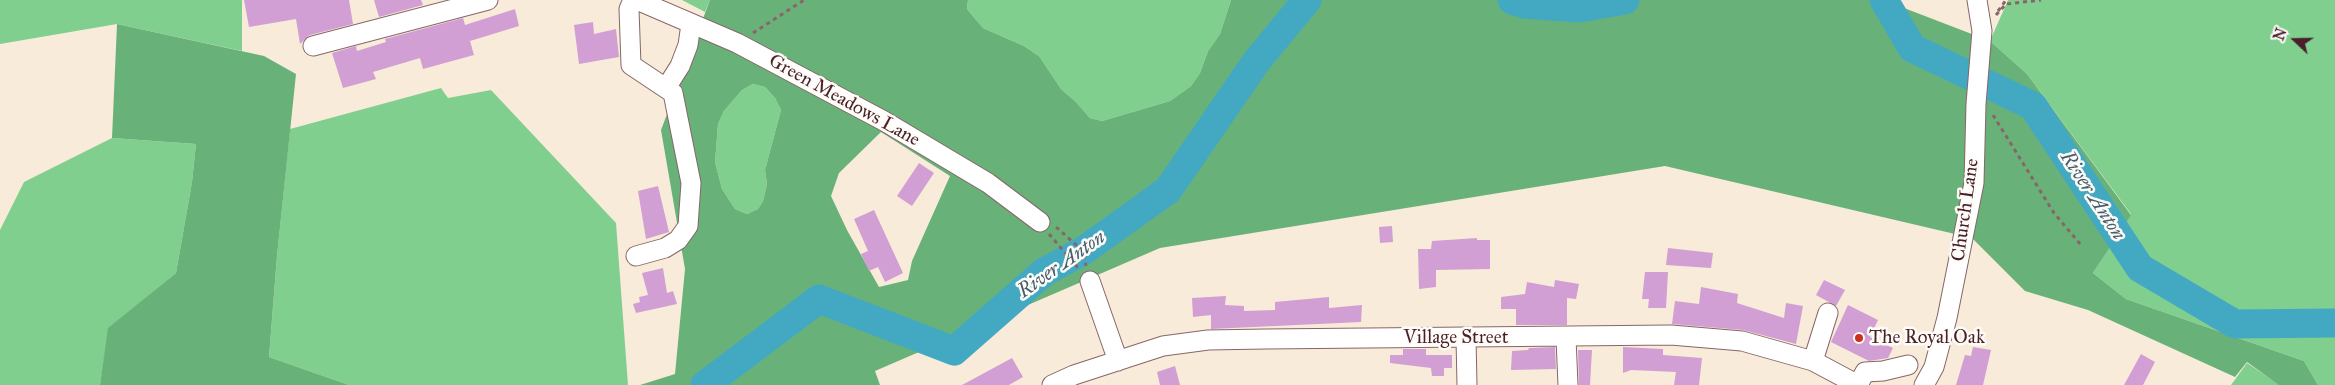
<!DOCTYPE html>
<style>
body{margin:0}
#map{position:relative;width:2335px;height:385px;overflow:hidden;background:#f9ebda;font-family:"IM FELL Great Primer",serif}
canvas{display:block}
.north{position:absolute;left:2270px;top:15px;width:50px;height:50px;-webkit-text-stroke:4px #fdfcf7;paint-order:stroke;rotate:291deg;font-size:14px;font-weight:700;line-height:20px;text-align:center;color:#4a1f2b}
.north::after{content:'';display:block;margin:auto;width:18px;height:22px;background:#4a1f2b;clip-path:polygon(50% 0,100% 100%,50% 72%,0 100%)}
</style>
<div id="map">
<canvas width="2335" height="385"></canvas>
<div class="north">N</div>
</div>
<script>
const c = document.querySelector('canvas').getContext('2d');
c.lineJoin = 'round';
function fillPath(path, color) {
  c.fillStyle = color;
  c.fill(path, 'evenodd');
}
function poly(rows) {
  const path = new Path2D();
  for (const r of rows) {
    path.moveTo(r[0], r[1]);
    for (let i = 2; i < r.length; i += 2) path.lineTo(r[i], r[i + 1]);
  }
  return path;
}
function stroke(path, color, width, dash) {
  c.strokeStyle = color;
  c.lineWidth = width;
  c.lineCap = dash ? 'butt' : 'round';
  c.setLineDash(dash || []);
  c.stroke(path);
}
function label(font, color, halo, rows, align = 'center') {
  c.font = font + ' "IM FELL Great Primer",serif';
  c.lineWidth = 5;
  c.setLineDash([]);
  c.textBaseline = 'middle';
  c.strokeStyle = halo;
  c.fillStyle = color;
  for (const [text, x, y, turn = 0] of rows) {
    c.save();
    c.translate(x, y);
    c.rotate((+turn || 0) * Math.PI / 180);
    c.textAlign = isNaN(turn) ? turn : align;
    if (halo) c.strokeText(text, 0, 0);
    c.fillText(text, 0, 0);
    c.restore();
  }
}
fillPath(poly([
 [0,0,242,0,242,51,117,24,0,44],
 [682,0,710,0,705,12],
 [968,0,1231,0,1220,34,1208,51,1200,73,1191,86,1170,101,1102,121,1090,118,1076,102,1061,89,1039,56,1024,46,983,28,967,9],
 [2008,0,2335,0,2335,385,2318,385,2304,361,2126,299,2093,273,2131,214,2027,74,1990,41],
 [753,84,765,87,775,98,781,110,765,170,767,184,763,201,758,209,747,214,735,209,722,189,715,162,718,124,724,111,742,90],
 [441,88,448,98,491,90,616,223,628,385,349,385,269,357,277,256,290,129],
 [112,138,196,144,192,182,176,273,109,328,100,385,0,385,0,230,24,182],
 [2247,363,2280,385,2231,385]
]), '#80cf8e');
fillPath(poly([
 [710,0,968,0,967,9,983,28,1024,46,1039,56,1061,89,1076,102,1090,118,1102,121,1170,101,1191,86,1200,73,1208,51,1220,34,1231,0,1890,0,1891,3,1990,41,2027,74,2131,215,2093,273,2126,299,2304,361,2318,385,2279,385,2247,362,2235,377,2088,310,2025,291,1972,238,1665,166,1160,248,875,371,880,385,640,385,675,374,685,269,661,130],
 [753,84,765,87,775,98,781,110,765,170,767,184,763,201,758,209,747,214,735,209,722,189,715,162,718,124,724,111,742,90],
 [881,132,950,176,912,261,908,280,879,287,847,230,831,196,839,173],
 [117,24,264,56,296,74,277,256,269,357,349,385,100,385,108,328,176,273,192,182,196,144,112,138]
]), '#68b279');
stroke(poly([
 [1512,0,1524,4,1579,8,1625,0],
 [1884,0,1912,48,2033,106,2140,268,2235,324,2335,323],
 [705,385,819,299,954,351,1044,272,1083,251,1168,190,1256,62,1307,0]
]), '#43a9c3', 29);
fillPath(poly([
 [244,0,349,0,353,24,310,35,300,44,296,19,249,27],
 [374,0,421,0,423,5,379,17],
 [515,9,519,26,470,41,474,55,423,69,420,58,373,72,376,79,343,88,332,53,356,46,357,51,386,42,385,39,463,18,465,25],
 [593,22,594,34,616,29,619,57,579,64,574,25],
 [919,163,934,173,912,206,897,196],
 [658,186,669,232,646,239,638,191],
 [874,210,903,273,885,282,878,267,869,271,861,254,868,251,854,219],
 [1392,226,1393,242,1380,243,1379,227],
 [1477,238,1477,240,1490,240,1490,269,1436,270,1436,287,1419,289,1418,249,1431,249,1432,241],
 [1668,248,1713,253,1711,268,1666,265],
 [663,268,667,293,673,291,677,304,636,313,633,304,640,302,639,297,648,295,642,273],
 [1645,272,1668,272,1666,308,1648,308,1649,299,1642,299],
 [1555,280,1579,284,1576,299,1567,298,1567,325,1516,325,1516,309,1501,309,1501,297,1525,294,1527,282,1554,287],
 [1824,280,1845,290,1836,306,1816,295],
 [1701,287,1738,294,1737,303,1784,318,1786,303,1803,306,1796,344,1743,330,1672,324,1675,301,1699,304],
 [1226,296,1225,305,1244,306,1244,311,1275,310,1275,302,1329,297,1329,308,1362,305,1361,322,1211,329,1211,315,1193,317,1192,298],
 [1848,305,1878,320,1870,337,1893,348,1888,358,1869,361,1831,342],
 [1555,347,1556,369,1511,370,1512,351,1528,350,1529,348],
 [1623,347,1663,349,1663,355,1702,358,1699,385,1674,385,1676,372,1631,370,1623,373],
 [1973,347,1991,350,1983,385,1956,385,1965,355,1971,356],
 [1403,349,1426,349,1426,355,1452,355,1452,368,1444,368,1444,376,1432,376,1431,368,1390,363,1390,355,1403,355],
 [1578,350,1592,350,1590,385,1579,385],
 [2141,354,2155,362,2143,385,2124,385],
 [1012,358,1023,377,1009,385,962,385],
 [1175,366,1180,385,1160,385,1157,372]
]), '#d19fd3');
const minor = poly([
 [633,0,629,9,631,65,673,93,691,183,688,226,678,240,665,248,636,256],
 [637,0,737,43,884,121,988,183,1040,222],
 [313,46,488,0],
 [666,88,680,66,688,45,691,24],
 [1090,281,1118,361],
 [1466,338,1467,385],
 [1566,338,1568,385],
 [1813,361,1828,313],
 [1052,385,1074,375,1163,346,1208,340,1266,339,1671,335,1742,341,1813,361,1858,385,1865,372,1883,371,1908,365],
 [1924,385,1934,367,1947,318,1974,183,1976,104,1982,31,1977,0]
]);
stroke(minor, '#876668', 21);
stroke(poly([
 [1998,11,2006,0],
 [1996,15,2006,4,2041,0],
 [753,33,804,0],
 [1993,115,2054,213,2081,245],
 [1056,227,1083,251,1086,266],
 [1049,234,1079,269]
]), '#876668', 3, [4, 4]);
stroke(minor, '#fff', 19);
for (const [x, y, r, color] of [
 [1859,338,5,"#c8321e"]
]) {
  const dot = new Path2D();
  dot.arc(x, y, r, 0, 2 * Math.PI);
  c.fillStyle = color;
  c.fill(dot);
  stroke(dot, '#fdfcf7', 2);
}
label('19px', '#4a1f2b', '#fdfcf7', [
 ["Green Meadows Lane",844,101,29],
 ["Church Lane",1966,210,-82],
 ["Village Street",1456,338]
]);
label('19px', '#4a1f2b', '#fdfcf7', [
 ["The Royal Oak",1869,338]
], 'left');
label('italic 20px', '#475d6f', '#fdfcf7', [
 ["River Anton",2092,196,57],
 ["River Anton",1062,265,-35]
]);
</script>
